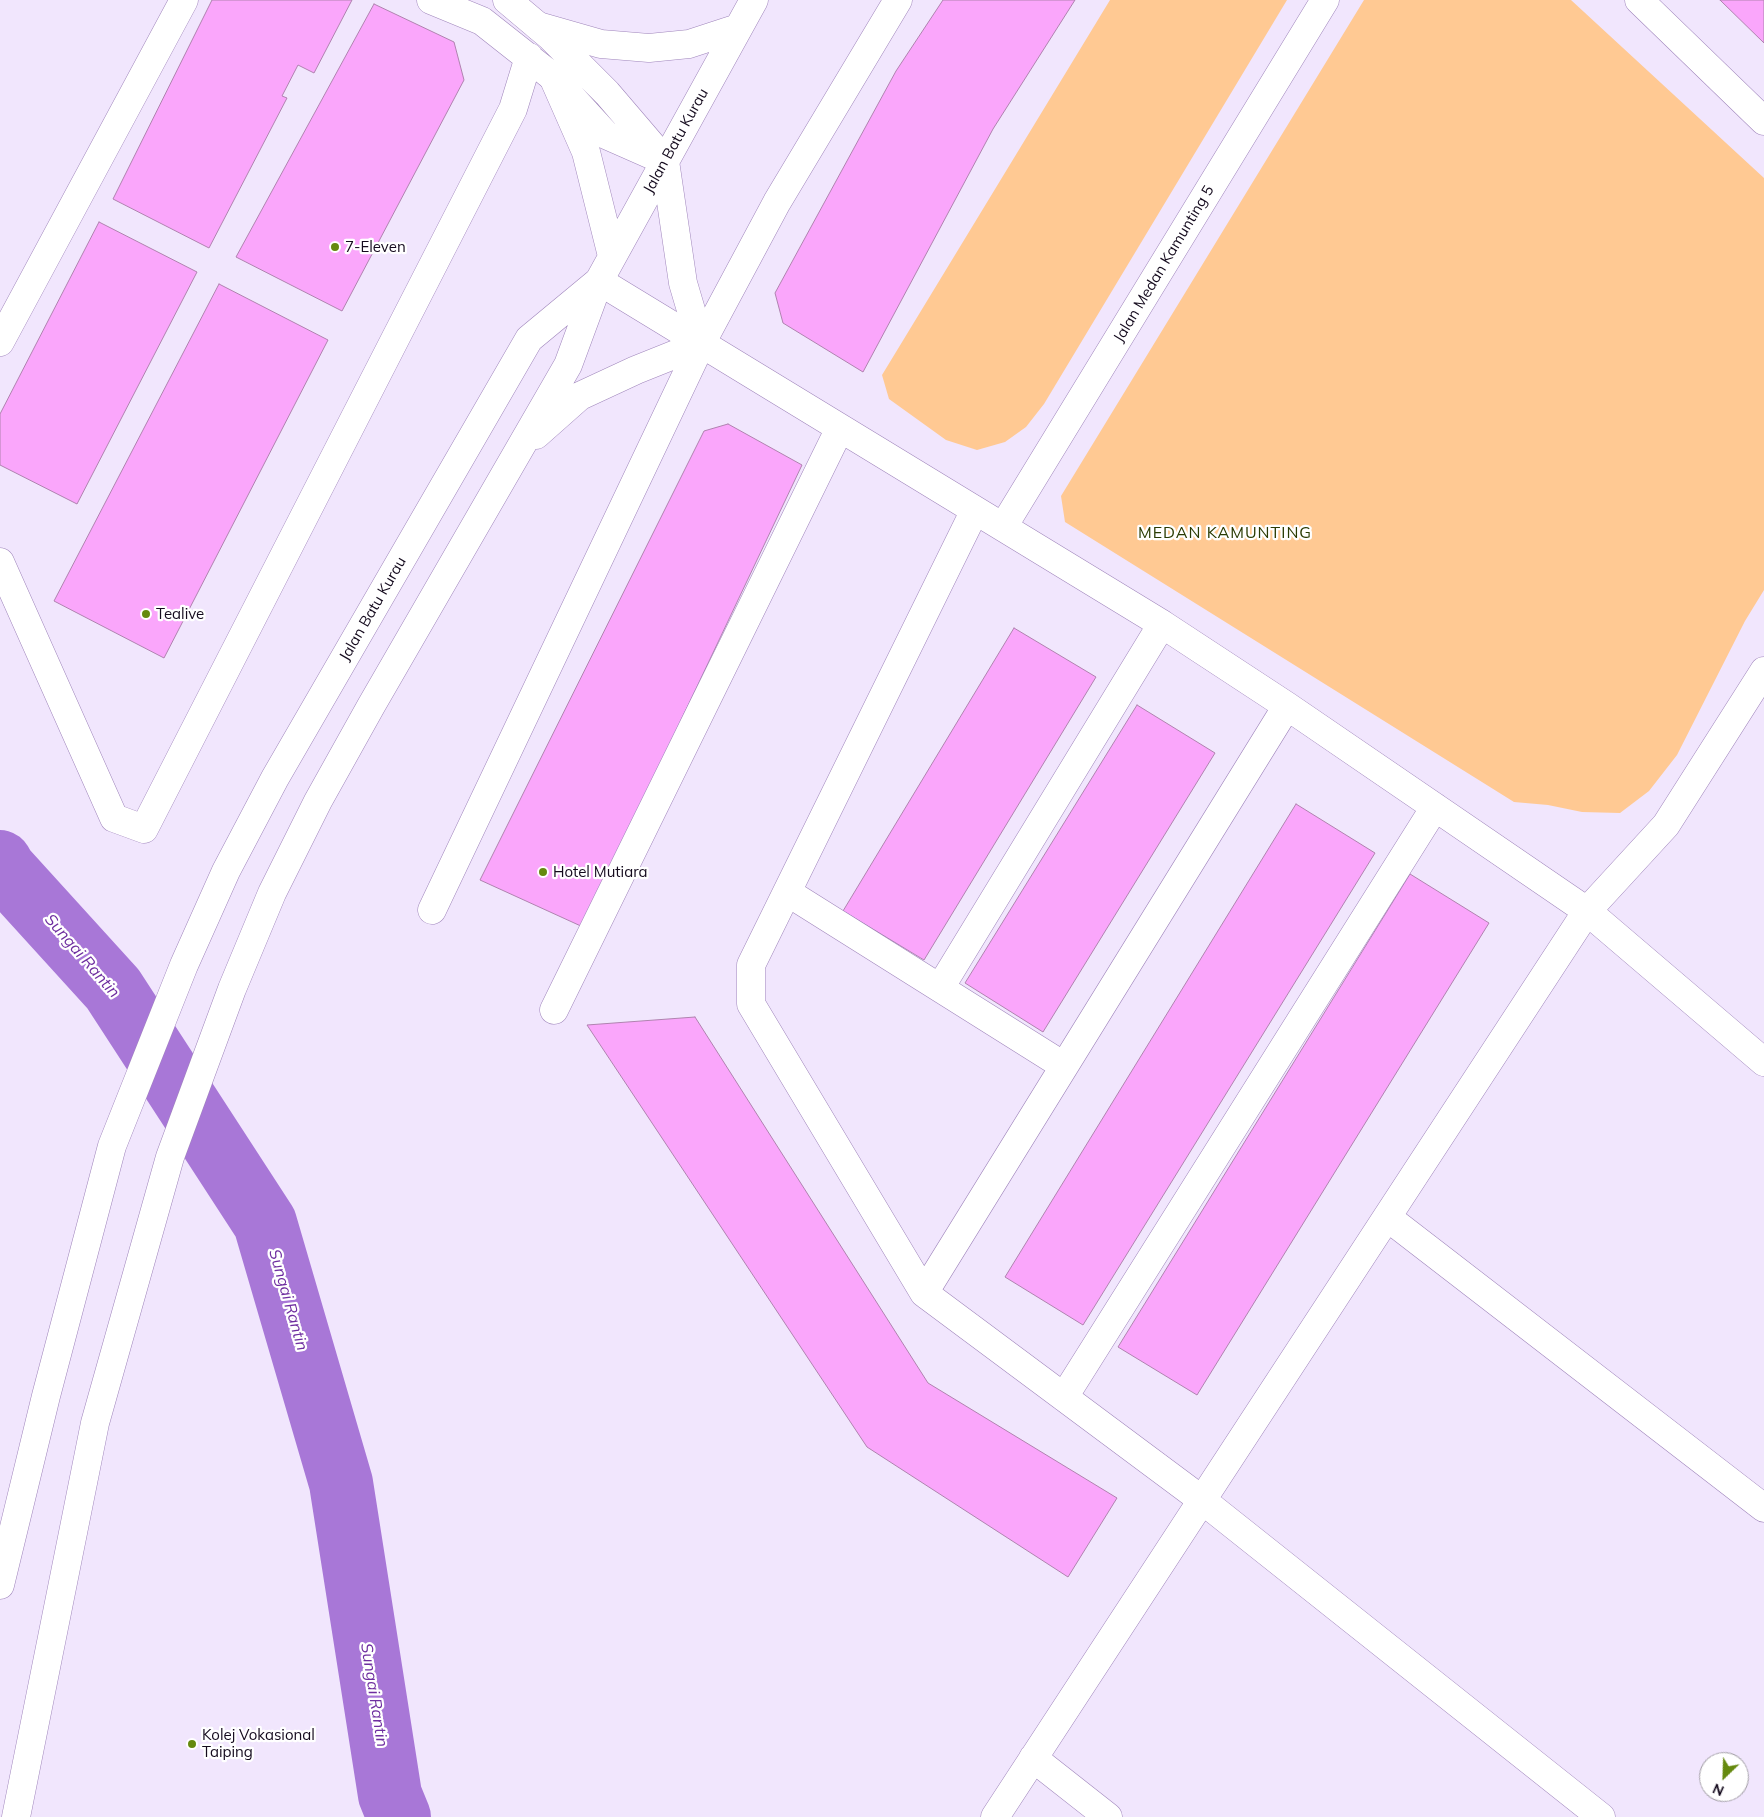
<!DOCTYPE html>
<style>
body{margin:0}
#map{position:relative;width:1764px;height:1817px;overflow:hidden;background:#f1e6fd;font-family:Mulish,sans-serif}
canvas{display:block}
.north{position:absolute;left:1699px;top:1752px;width:50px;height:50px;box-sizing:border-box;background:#fff;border:1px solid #a19da5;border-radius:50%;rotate:204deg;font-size:14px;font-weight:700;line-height:20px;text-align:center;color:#140a1d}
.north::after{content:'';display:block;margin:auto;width:18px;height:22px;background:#65890f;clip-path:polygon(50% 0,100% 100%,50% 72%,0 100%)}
</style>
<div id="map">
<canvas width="1764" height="1817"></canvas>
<div class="north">N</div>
</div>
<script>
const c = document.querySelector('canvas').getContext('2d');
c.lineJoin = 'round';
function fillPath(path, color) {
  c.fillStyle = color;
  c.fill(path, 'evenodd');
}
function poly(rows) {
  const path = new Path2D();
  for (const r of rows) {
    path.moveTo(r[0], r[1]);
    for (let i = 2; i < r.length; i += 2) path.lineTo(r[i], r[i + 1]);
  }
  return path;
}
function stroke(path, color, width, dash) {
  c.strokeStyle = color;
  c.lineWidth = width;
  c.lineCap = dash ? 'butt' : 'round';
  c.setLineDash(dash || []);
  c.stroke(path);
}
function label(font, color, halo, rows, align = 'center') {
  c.font = font + ' Mulish,sans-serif';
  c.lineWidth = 4.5;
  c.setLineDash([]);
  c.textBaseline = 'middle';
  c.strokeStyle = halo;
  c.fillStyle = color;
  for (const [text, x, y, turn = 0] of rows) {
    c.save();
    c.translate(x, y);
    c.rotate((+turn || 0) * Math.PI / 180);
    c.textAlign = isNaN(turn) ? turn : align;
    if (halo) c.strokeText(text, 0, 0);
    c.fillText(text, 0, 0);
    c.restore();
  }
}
fillPath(poly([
 [1110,0,1287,0,1044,404,1026,427,1005,442,977,450,946,440,889,399,882,375],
 [1364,0,1571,0,1764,178,1764,590,1745,621,1677,755,1649,791,1620,813,1582,812,1548,805,1514,802,1065,522,1061,496]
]), '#ffc993');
stroke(poly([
 [0,862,4,869,113,989,265,1223,341,1483,390,1795,399,1817]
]), '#a877d7', 64);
const building = poly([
 [212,0,352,0,314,73,298,65,282,96,287,98,209,248,113,199,212,0],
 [943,0,1075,0,993,129,863,372,783,323,775,293,896,71,943,0],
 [1720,0,1764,0,1764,43,1720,0],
 [374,4,454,42,464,80,342,311,236,257,374,4],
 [99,222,197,272,77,504,0,465,0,414,99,222],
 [219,284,328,340,164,658,54,601,219,284],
 [728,424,802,465,583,927,480,880,704,431,728,424],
 [1014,628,1096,677,924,960,843,911,1014,628],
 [1137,705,1215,753,1043,1032,965,983,1137,705],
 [1296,804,1375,853,1083,1325,1005,1277,1296,804],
 [1410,874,1489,923,1197,1395,1118,1347,1410,874],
 [695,1017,928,1383,1117,1498,1068,1577,867,1447,587,1025,695,1017]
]);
fillPath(building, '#faa6fb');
stroke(building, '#af82af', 1);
const minor = poly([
 [431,0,482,21,553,77,606,135,665,161],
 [507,0,551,37,607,93,660,155],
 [1639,0,1764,121],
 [599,281,1162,624,1287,706,1587,911,1764,1062],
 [0,342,184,0],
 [975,510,751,965,751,1004,924,1293,1202,1500,1601,1817],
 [1003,527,1325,0],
 [0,562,114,818,144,829,513,109,529,57],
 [787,892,1064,1066],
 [432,910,701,344,777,202,898,0],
 [940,988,1162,624],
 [554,1010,840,428],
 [1387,1217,1764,1508],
 [924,1293,1287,706],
 [1064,1397,1435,807],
 [1033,1758,1108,1817],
 [995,1817,1587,911,1666,825,1764,671]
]);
const major = poly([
 [538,26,601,44,649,48,689,44,738,28],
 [553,77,586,152,612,256],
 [536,435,580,396,636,370,701,344,683,283,665,161],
 [0,1585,46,1396,112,1146,184,965,226,871,275,778,529,339,599,281],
 [16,1817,95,1423,170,1157,232,989,272,893,318,801,371,706,568,365,599,281,754,0]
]);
stroke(minor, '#9f85bb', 29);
stroke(major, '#9f85bb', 29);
stroke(minor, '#fff', 28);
stroke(major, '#fff', 28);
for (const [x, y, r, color] of [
 [335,247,5,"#65890f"],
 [146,614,5,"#65890f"],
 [543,872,5,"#65890f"],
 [192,1744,5,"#65890f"]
]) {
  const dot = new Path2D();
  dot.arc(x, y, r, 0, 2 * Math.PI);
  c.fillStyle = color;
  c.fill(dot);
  stroke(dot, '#fff', 2);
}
label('15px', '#140a1d', '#fff', [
 ["Jalan Batu Kurau",676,141,-61],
 ["Jalan Medan Kamunting 5",1164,264,-59],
 ["Jalan Batu Kurau",373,609,-60]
]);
label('15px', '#140a1d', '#fff', [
 ["7-Eleven",345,247],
 ["Tealive",156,614],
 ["Hotel Mutiara",553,872],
 ["Kolej Vokasional",202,1735],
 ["Taiping",202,1752]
], 'left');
c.letterSpacing = '1px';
label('16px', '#2a3b03', '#fff', [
 ["MEDAN KAMUNTING",1225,533]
]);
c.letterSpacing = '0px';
label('italic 16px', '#6e2e9f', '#fff', [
 ["Sungai Rantin",82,956,49],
 ["Sungai Rantin",288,1300,74],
 ["Sungai Rantin",374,1695,81]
]);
</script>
